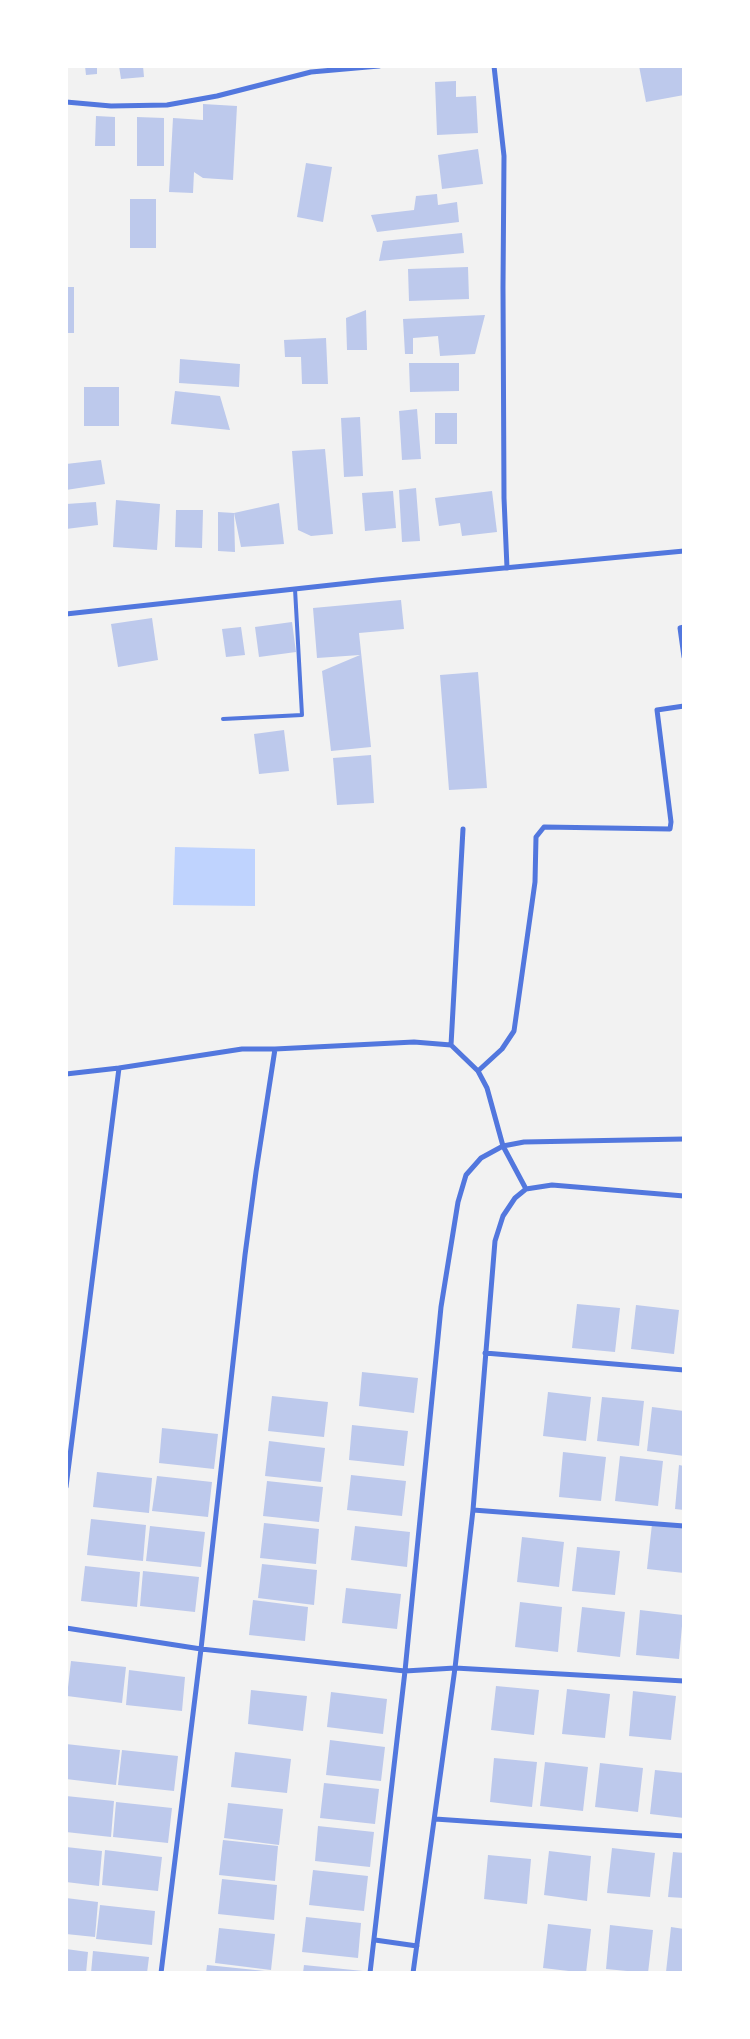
<!DOCTYPE html>
<style>
body{margin:0}
#map{position:relative;width:750px;height:2039px;overflow:hidden;background:#f2f2f2;font-family:Rubik,sans-serif}
canvas{display:block}
.frame{position:absolute;inset:0;border:68px solid #fff;pointer-events:none}
</style>
<div id="map">
<canvas width="750" height="2039"></canvas>
<div class="frame"></div>
</div>
<script>
const c = document.querySelector('canvas').getContext('2d');
c.lineJoin = 'round';
function fillPath(path, color) {
  c.fillStyle = color;
  c.fill(path, 'evenodd');
}
function poly(rows) {
  const path = new Path2D();
  for (const r of rows) {
    path.moveTo(r[0], r[1]);
    for (let i = 2; i < r.length; i += 2) path.lineTo(r[i], r[i + 1]);
  }
  return path;
}
function stroke(path, color, width, dash) {
  c.strokeStyle = color;
  c.lineWidth = width;
  c.lineCap = dash ? 'butt' : 'round';
  c.setLineDash(dash || []);
  c.stroke(path);
}
fillPath(poly([
 [175,847,255,849,255,906,173,905]
]), '#bfd3fe');
fillPath(poly([
 [85,66,97,66,97,74,86,75],
 [119,66,143,66,144,77,121,79],
 [639,66,684,66,684,95,646,102],
 [456,81,456,97,476,96,478,133,437,135,435,82],
 [203,104,237,106,233,180,203,178,194,172,193,193,169,192,173,118,203,120],
 [96,116,115,117,115,146,95,146],
 [137,117,164,118,164,166,137,166],
 [478,149,483,184,442,189,438,155],
 [306,163,332,167,323,222,297,217],
 [437,194,438,205,457,202,459,222,377,232,371,215,414,210,416,196],
 [130,199,156,199,156,248,130,248],
 [462,233,464,253,379,261,383,241],
 [468,267,469,299,409,301,408,269],
 [66,287,74,287,74,333,66,333],
 [366,310,367,350,347,350,346,318],
 [485,315,475,354,440,356,438,336,413,338,413,354,405,354,403,319],
 [326,338,328,384,302,384,301,357,285,357,284,340],
 [180,359,240,364,239,387,179,383],
 [409,363,459,363,459,391,410,392],
 [84,387,119,387,119,426,84,426],
 [175,391,220,396,230,430,171,424],
 [417,409,421,459,402,460,399,411],
 [435,413,457,413,457,444,435,444],
 [360,417,363,476,344,477,341,418],
 [325,449,333,534,311,536,298,530,292,451],
 [101,460,105,484,66,490,66,464],
 [416,488,420,541,402,542,399,490],
 [393,491,396,528,365,531,362,493],
 [492,491,497,532,462,536,460,523,439,526,435,498],
 [116,500,160,504,157,550,113,547],
 [96,502,98,525,66,529,66,504],
 [279,503,284,544,241,547,234,513],
 [176,510,203,510,202,548,175,547],
 [218,512,234,513,235,552,218,551],
 [401,600,404,629,359,633,371,747,331,751,322,671,360,655,317,658,313,608],
 [152,618,158,660,118,667,111,624],
 [292,622,296,652,259,657,255,627],
 [241,627,245,655,226,657,222,629],
 [478,672,487,788,449,790,440,675],
 [284,730,289,771,259,774,254,734],
 [371,755,374,803,337,805,333,758],
 [577,1304,620,1308,615,1352,572,1348],
 [636,1305,679,1310,674,1354,631,1349],
 [362,1372,418,1378,414,1413,359,1406],
 [548,1392,591,1397,586,1441,543,1436],
 [272,1396,328,1402,324,1437,268,1431],
 [602,1397,644,1401,639,1446,597,1441],
 [652,1407,684,1411,684,1456,647,1451],
 [352,1425,408,1431,404,1466,349,1460],
 [162,1428,218,1434,214,1469,159,1463],
 [269,1441,325,1448,321,1482,265,1476],
 [563,1452,606,1457,601,1501,559,1497],
 [620,1456,663,1461,658,1506,615,1501],
 [679,1465,684,1466,684,1510,675,1509],
 [97,1472,152,1478,149,1513,93,1507],
 [351,1475,406,1481,402,1516,347,1510],
 [157,1476,212,1482,208,1517,152,1511],
 [267,1481,323,1487,319,1522,263,1516],
 [91,1519,146,1525,143,1561,87,1555],
 [264,1523,319,1529,316,1564,260,1558],
 [652,1524,684,1528,684,1573,647,1569],
 [150,1526,205,1532,201,1567,146,1561],
 [355,1526,410,1532,407,1567,351,1560],
 [522,1537,564,1542,559,1587,517,1582],
 [577,1547,620,1551,615,1595,572,1591],
 [262,1564,317,1570,314,1605,258,1598],
 [85,1566,140,1572,137,1607,81,1601],
 [143,1571,199,1577,195,1612,140,1606],
 [346,1588,401,1594,397,1629,342,1623],
 [253,1600,308,1607,305,1641,249,1635],
 [520,1602,562,1607,558,1652,515,1647],
 [582,1607,625,1612,620,1657,577,1652],
 [640,1610,683,1615,679,1659,636,1655],
 [71,1661,126,1667,122,1703,67,1696],
 [129,1670,185,1677,182,1711,126,1705],
 [496,1686,539,1690,534,1735,491,1730],
 [567,1689,610,1694,605,1738,562,1734],
 [251,1690,307,1696,303,1731,248,1724],
 [633,1691,676,1696,671,1740,629,1736],
 [331,1692,387,1699,383,1734,327,1727],
 [330,1740,385,1747,381,1781,326,1775],
 [66,1744,120,1750,116,1785,66,1779],
 [122,1750,178,1756,174,1791,118,1785],
 [235,1752,291,1759,287,1793,231,1787],
 [494,1758,537,1762,532,1807,490,1802],
 [545,1762,588,1767,583,1811,540,1806],
 [600,1763,643,1768,638,1812,595,1807],
 [655,1770,684,1773,684,1818,650,1814],
 [324,1783,379,1789,375,1824,320,1818],
 [66,1796,114,1801,111,1837,66,1832],
 [116,1802,172,1808,168,1843,113,1837],
 [228,1803,283,1809,279,1845,224,1838],
 [318,1826,374,1832,370,1867,315,1861],
 [223,1840,278,1846,275,1881,219,1875],
 [66,1847,102,1851,99,1886,66,1882],
 [612,1848,655,1853,650,1897,607,1893],
 [105,1850,162,1857,158,1891,102,1885],
 [549,1851,591,1856,587,1901,544,1895],
 [673,1852,684,1853,684,1898,668,1897],
 [488,1855,531,1859,527,1904,484,1899],
 [313,1870,368,1876,364,1911,309,1905],
 [222,1879,277,1885,274,1920,218,1914],
 [66,1898,98,1902,95,1937,66,1934],
 [100,1905,155,1911,152,1945,96,1939],
 [306,1917,361,1923,358,1958,302,1952],
 [548,1924,591,1929,586,1973,543,1968],
 [610,1925,653,1930,648,1973,606,1969],
 [671,1927,684,1929,684,1973,666,1972],
 [219,1928,275,1934,271,1970,215,1963],
 [66,1949,88,1952,86,1973,66,1973],
 [93,1951,149,1957,147,1973,91,1973],
 [207,1965,265,1971,265,1973,206,1973],
 [304,1965,363,1971,363,1973,303,1973]
]), '#bdc9ec');
stroke(poly([
 [223,719,302,715,295,589]
]), '#5277de', 4);
stroke(poly([
 [494,66,504,156,503,287,504,498,507,568],
 [66,102,111,106,167,105,217,96,311,72,379,66],
 [66,614,377,580,684,551],
 [684,627,680,628,684,657],
 [451,1045,463,829],
 [478,1071,502,1049,514,1031,535,882,536,837,544,827,670,829,671,822,657,710,684,706],
 [66,1074,119,1068],
 [485,1353,684,1370],
 [66,1487,119,1068,242,1049,275,1049],
 [473,1510,684,1526],
 [66,1628,201,1649,405,1671,455,1668,684,1681],
 [435,1819,684,1836],
 [375,1940,417,1946],
 [161,1973,201,1649,245,1255,256,1172,275,1049,414,1042,451,1045,478,1071,487,1088,503,1146,526,1189],
 [370,1973,405,1671,441,1307,458,1202,466,1175,481,1158,503,1146,524,1142,684,1139],
 [413,1973,455,1668,473,1510,495,1241,503,1216,515,1198,526,1189,552,1185,684,1196]
]), '#5277de', 5);
</script>
